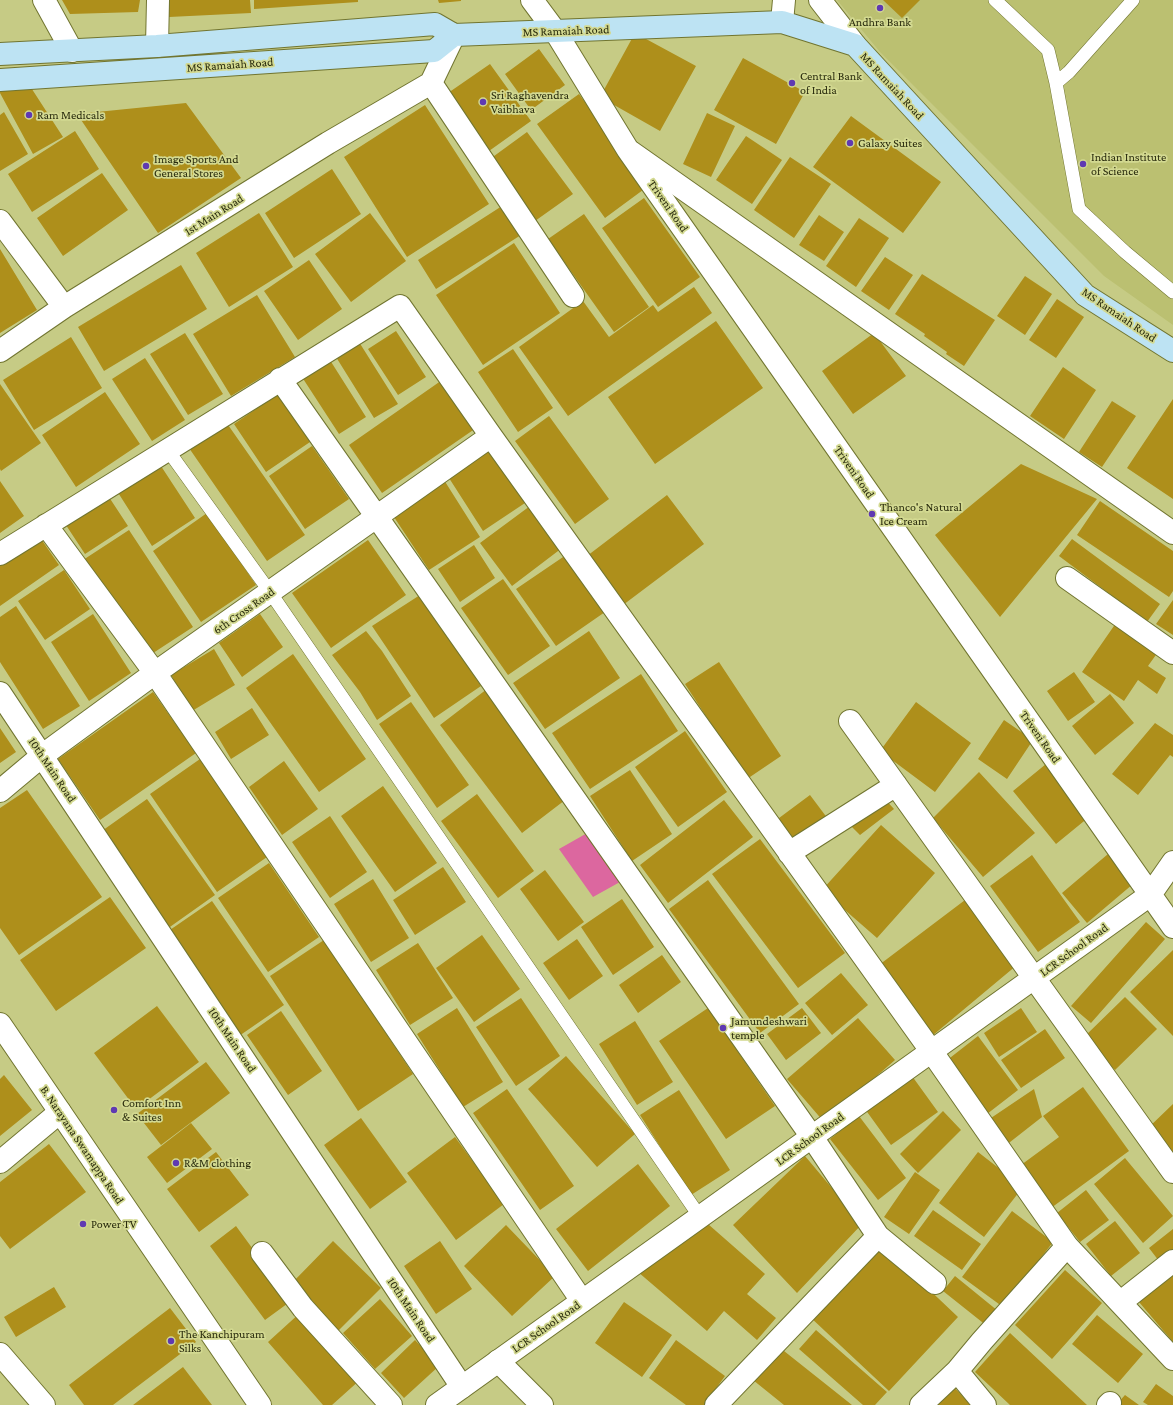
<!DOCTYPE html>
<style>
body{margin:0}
canvas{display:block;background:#c6cb85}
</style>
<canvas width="1173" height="1405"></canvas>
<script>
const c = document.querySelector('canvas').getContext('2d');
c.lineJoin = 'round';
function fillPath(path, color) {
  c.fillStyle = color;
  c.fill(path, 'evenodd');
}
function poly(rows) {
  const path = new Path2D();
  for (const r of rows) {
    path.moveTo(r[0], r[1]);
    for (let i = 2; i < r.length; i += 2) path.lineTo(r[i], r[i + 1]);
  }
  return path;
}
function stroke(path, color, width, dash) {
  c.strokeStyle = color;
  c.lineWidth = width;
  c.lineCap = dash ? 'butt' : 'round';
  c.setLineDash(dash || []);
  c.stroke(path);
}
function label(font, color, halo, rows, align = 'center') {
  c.font = font + ' "Crimson Pro",serif';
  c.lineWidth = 3.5;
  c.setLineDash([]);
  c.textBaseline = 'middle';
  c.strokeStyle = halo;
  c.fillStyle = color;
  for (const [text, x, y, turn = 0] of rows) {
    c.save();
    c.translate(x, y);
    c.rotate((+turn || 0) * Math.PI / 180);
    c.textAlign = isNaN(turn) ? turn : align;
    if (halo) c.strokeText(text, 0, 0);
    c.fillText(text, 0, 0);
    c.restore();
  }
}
fillPath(poly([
 [837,0,1173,0,1173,325,1104,276,880,52]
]), '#bbc071');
fillPath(poly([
 [589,832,620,882,593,897,559,849]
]), '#dc679f');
fillPath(poly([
 [62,0,140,0,138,12,70,14],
 [168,0,250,0,251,13,169,17],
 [254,0,358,0,358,2,254,9],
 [438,0,461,0,461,1,439,3],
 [883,0,920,0,902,18],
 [635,33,696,66,660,131,600,97],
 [539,49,565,85,531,110,505,74],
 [743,58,805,92,776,144,714,110],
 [490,64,531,121,489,151,448,93],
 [28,83,63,137,33,154,0,93,0,87],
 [579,94,647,187,605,218,537,124],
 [186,103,241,178,158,233,77,114],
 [425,105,489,204,407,257,344,157],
 [4,112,28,154,0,171,0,115],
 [707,113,735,126,711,177,683,164],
 [851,116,941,182,903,233,813,167],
 [75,131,99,169,32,212,8,174],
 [527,132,573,194,535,221,490,159],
 [746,136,782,160,752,204,716,180],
 [790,157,831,184,794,238,754,210],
 [332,169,361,214,294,258,265,213],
 [102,173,128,210,63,256,37,218],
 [644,198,700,277,658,307,602,228],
 [502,206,521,235,436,289,418,260],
 [259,213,293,267,229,307,196,253],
 [370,213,406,261,351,302,315,254],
 [584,214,649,307,614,332,548,239],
 [819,215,844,232,824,261,799,245],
 [859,218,889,238,856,287,826,266],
 [514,243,560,313,483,365,436,295],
 [0,249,37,310,0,333],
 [885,257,913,275,889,310,861,291],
 [309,260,342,309,298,340,264,291],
 [181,265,207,309,104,371,78,327],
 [922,274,995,320,964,366,946,354,947,352,924,336,925,334,895,314],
 [1025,276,1052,294,1025,335,997,316],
 [694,287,712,313,568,416,519,347,583,301,609,337,653,305,658,312],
 [257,295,295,357,231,396,193,334],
 [1057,299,1084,317,1056,358,1029,340],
 [716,321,763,388,655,464,608,397],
 [396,331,426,377,398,395,368,349],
 [185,333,223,394,188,415,150,354],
 [874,333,906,376,853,414,822,371],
 [71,337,102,388,34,430,3,380],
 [359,342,398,404,374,418,336,357],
 [513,349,553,408,518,432,478,372],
 [328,357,366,417,339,434,300,374],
 [145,358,185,420,152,441,112,379],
 [1063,367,1096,390,1064,439,1030,416],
 [445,378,479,426,382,493,349,445],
 [0,384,41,443,1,471,0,469],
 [105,392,140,444,76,487,42,435],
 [278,394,310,442,266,472,234,424],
 [1173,399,1173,499,1127,468],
 [1112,401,1136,416,1102,467,1079,452],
 [549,416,609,499,575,524,515,441],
 [226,422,305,535,267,561,189,448],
 [312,446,349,499,305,529,269,476],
 [491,450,525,503,483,531,449,478],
 [159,463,195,518,152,546,117,491],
 [1021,464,1097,499,1000,617,935,535],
 [444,480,480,537,429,570,392,514],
 [0,481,24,516,0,533],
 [105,491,128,526,85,554,62,519],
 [667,495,704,544,623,605,587,556],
 [1100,501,1173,551,1173,591,1169,597,1077,535],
 [530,506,562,548,512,586,480,543],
 [207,513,256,585,201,622,153,551],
 [129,530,193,627,147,657,83,560],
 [39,536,59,565,0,606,0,563],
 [1072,539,1160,604,1147,622,1059,556],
 [368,540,406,595,331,648,292,593],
 [474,545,495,578,460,602,438,569],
 [566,555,605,612,556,646,516,589],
 [64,570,90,609,45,640,18,601],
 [503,579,550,646,508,675,461,608],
 [420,595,481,686,434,718,372,626],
 [1173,600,1173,635,1156,624],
 [16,606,80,706,43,729,0,662,0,617],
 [93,614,131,673,89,701,51,642],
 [260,614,283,647,242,677,219,643],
 [1116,623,1158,652,1148,666,1166,678,1157,694,1138,680,1124,701,1082,672],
 [366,631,382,651,411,696,377,720,360,692,332,655],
 [589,631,620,678,545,729,513,683],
 [214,649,235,685,192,711,171,675],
 [293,654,366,759,319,792,246,688],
 [719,662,781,756,747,779,685,684],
 [1074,672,1095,702,1068,721,1047,691],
 [641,674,678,731,590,789,552,733],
 [487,689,569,797,522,833,440,725],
 [153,692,196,753,100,820,58,759],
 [1110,694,1134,723,1095,755,1072,726],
 [411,702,469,785,437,808,379,724],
 [916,702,971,743,935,792,880,751],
 [252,708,269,735,231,759,215,732],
 [1004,720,1033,740,1007,779,978,759],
 [1155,723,1173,735,1173,757,1170,755,1138,795,1112,774],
 [0,728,16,752,0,763],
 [685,731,727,792,678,827,635,767],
 [200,759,267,857,217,892,150,794],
 [284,761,318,809,282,835,249,787],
 [1046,764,1089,817,1056,844,1013,791],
 [630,770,672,834,632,861,590,796],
 [979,772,1035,833,983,877,933,818],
 [383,786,437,863,395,892,341,816],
 [27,790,102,897,19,955,0,928,0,808],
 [477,794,534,871,498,898,441,821],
 [810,795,828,819,793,845,775,821],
 [883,797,894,809,860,835,849,824],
 [147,799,215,895,167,929,99,833],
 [724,800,753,837,668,903,640,865],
 [330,816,367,872,330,898,292,842],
 [881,825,935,873,877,938,822,890],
 [760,839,845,953,798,988,712,874],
 [1108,854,1133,884,1087,923,1062,893],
 [1032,855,1080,922,1038,952,990,886],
 [269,863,319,937,268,972,218,898],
 [443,867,466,902,415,935,393,900],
 [545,870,584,922,558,941,520,889],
 [373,879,409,938,371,962,334,904],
 [708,880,799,1004,760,1033,669,909],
 [110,897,146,948,56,1011,20,960],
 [969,897,1017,965,932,1036,879,965],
 [622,899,654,947,613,975,581,927],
 [212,901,284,1005,239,1036,167,932],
 [1146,922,1165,939,1091,1023,1071,1006],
 [482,935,520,989,474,1022,436,968],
 [577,939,603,976,569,1000,543,963],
 [324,940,413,1074,358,1111,270,976],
 [418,943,453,998,410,1025,376,970],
 [1173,950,1173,1036,1130,992],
 [662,955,681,982,638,1013,619,985],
 [841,973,868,1005,832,1035,805,1003],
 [1125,997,1157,1029,1115,1070,1083,1038],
 [521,998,560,1056,516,1086,476,1027],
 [157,1006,199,1062,136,1109,94,1053],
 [457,1008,503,1082,463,1107,417,1034],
 [708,1008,775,1106,726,1139,659,1041],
 [802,1008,821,1033,786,1060,767,1034],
 [1021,1008,1037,1032,999,1057,984,1033],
 [281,1011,322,1071,288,1095,247,1035],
 [858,1018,895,1060,824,1122,787,1079],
 [635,1021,673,1082,637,1105,599,1044],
 [1045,1029,1065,1058,1021,1088,1001,1060],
 [978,1036,1018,1090,987,1114,946,1061],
 [566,1056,635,1134,597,1167,528,1089],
 [206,1062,230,1093,161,1145,137,1114],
 [4,1075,32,1110,0,1136,0,1079],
 [912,1076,938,1112,891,1145,865,1109],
 [1083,1087,1129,1151,1051,1208,1021,1165,1059,1137,1043,1116],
 [507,1089,574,1186,540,1210,473,1113],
 [1034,1089,1042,1117,1005,1146,988,1120],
 [679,1090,730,1170,691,1195,640,1115],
 [1173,1104,1173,1156,1147,1129],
 [943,1111,961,1130,918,1173,900,1154],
 [859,1116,906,1178,878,1200,830,1139],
 [361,1118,407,1182,370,1209,324,1145],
 [191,1123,212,1149,167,1183,147,1157],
 [455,1137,504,1204,456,1240,407,1173],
 [49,1144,86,1192,10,1249,0,1236,0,1182],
 [216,1152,249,1195,199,1232,167,1189],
 [978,1152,1023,1187,984,1237,939,1203],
 [805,1156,862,1224,797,1293,733,1225],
 [1125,1158,1173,1216,1143,1243,1094,1184],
 [638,1164,670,1206,588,1271,556,1229],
 [915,1172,940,1190,909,1234,884,1217],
 [1086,1190,1109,1220,1080,1242,1057,1213],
 [933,1210,981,1244,962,1270,914,1236],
 [1012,1211,1053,1242,1003,1307,962,1277],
 [700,1217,765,1274,747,1294,776,1318,757,1340,724,1311,707,1331,638,1272],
 [1115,1221,1140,1253,1111,1276,1086,1244],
 [506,1225,555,1276,512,1316,464,1266],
 [236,1226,291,1301,265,1320,210,1246],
 [1173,1229,1173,1256,1162,1265,1149,1248],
 [333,1241,381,1288,338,1331,291,1284],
 [440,1241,472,1289,436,1314,404,1266],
 [879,1242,958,1317,889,1391,809,1316],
 [1065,1270,1102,1303,1052,1359,1015,1325],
 [1173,1273,1173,1342,1139,1302],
 [955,1276,998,1311,987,1326,943,1291],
 [54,1287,66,1307,16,1337,4,1317],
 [380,1299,412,1336,375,1369,343,1333],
 [624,1302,672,1335,642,1377,595,1343],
 [170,1308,196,1342,113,1405,84,1405,69,1385],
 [301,1312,361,1379,332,1405,323,1405,268,1342],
 [1097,1315,1143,1354,1118,1383,1072,1344],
 [816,1330,887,1392,875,1405,863,1405,799,1349],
 [1010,1333,1087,1405,1010,1405,975,1372],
 [415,1340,439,1366,404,1398,381,1373],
 [676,1340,725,1376,704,1405,686,1405,649,1378],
 [779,1347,852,1405,784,1405,753,1380],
 [183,1367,212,1405,133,1405],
 [949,1382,971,1405,925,1405],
 [1156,1384,1173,1396,1173,1405,1148,1405,1143,1402],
 [1125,1395,1139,1405,1116,1405]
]), '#ae8f1b');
const service = poly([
 [995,0,1048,50,1056,83,1079,209,1125,252,1173,292],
 [1056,83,1069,72,1133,0],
 [167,449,270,592,700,1217]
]);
const minor = poly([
 [44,0,72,51],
 [532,0,555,31],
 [157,46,158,0],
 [431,83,573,296],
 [431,83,454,35],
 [631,152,1173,533],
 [0,221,64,307],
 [0,351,64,307,328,143,431,83],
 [280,379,812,1137,878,1236,935,1283],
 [46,525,155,673,582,1301],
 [0,554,400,306,491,436,932,1052,1067,1246,1173,1359],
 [1067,578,1173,653],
 [0,693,462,1387],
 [850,721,1173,1172],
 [0,791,43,755,155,673,491,436],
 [789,853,896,785],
 [0,1162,60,1112],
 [262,1253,303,1308,391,1405],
 [1121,1302,1173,1261],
 [0,1354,44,1405],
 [498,1361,542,1405],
 [957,1371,985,1405],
 [716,1405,878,1236],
 [921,1405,957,1371,982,1341,1067,1246],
 [1108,1405,1110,1403]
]);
const tertiary = poly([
 [820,0,855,45],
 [782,22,784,0],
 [555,31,628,150,1173,927],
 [0,1024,260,1405],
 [437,1405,1150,895,1173,862]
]);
const secondary = poly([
 [0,54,157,46,435,24,454,35,782,22,855,45,1085,295,1173,351],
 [0,80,434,51,454,35]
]);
stroke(service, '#717530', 14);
stroke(minor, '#717530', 24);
stroke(tertiary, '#717530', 24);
stroke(secondary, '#717530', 24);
stroke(service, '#fff', 13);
stroke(minor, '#fff', 22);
stroke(tertiary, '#fff', 22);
stroke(secondary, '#bde3f3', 22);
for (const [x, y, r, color] of [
 [880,8,4,"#5f39b2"],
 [792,83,4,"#5f39b2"],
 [483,102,4,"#5f39b2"],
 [29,115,4,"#5f39b2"],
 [850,143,4,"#5f39b2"],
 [1083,164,4,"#5f39b2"],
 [146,166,4,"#5f39b2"],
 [872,514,4,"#5f39b2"],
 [723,1028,4,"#5f39b2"],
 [114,1110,4,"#5f39b2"],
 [176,1163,4,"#5f39b2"],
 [83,1224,4,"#5f39b2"],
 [171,1341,4,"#5f39b2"]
]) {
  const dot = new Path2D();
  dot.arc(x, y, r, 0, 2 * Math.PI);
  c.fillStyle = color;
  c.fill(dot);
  stroke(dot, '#d3d991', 1.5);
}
label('12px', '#282a0c', '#d3d991', [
 ["Andhra Bank",880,22,"center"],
 ["Central Bank",800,76],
 ["of India",800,90],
 ["Sri Raghavendra",491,95],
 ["Vaibhava",491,109],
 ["Ram Medicals",37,115],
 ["Galaxy Suites",858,143],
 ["Indian Institute",1091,157],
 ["of Science",1091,171],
 ["Image Sports And",154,159],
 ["General Stores",154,173],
 ["Thanco's Natural",880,507],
 ["Ice Cream",880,521],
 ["Jamundeshwari",731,1021],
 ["temple",731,1035],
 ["Comfort Inn",122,1103],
 ["& Suites",122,1117],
 ["R&M clothing",184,1163],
 ["Power TV",91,1224],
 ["The Kanchipuram",179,1334],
 ["Silks",179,1348]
], 'left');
label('12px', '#282a0c', '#d3d991', [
 ["MS Ramaiah Road",566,31,-2],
 ["MS Ramaiah Road",230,65,-4],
 ["MS Ramaiah Road",892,86,47],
 ["Triveni Road",668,206,55],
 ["1st Main Road",214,215,-32],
 ["MS Ramaiah Road",1119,315,34],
 ["Triveni Road",854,472,55],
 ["6th Cross Road",244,611,-35],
 ["Triveni Road",1040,737,55],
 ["10th Main Road",52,770,56],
 ["LCR School Road",1074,950,-36],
 ["10th Main Road",232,1040,56],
 ["LCR School Road",810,1139,-36],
 ["B. Narayana Swamappa Road",82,1145,56],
 ["10th Main Road",411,1310,56],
 ["LCR School Road",546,1327,-35]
]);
</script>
